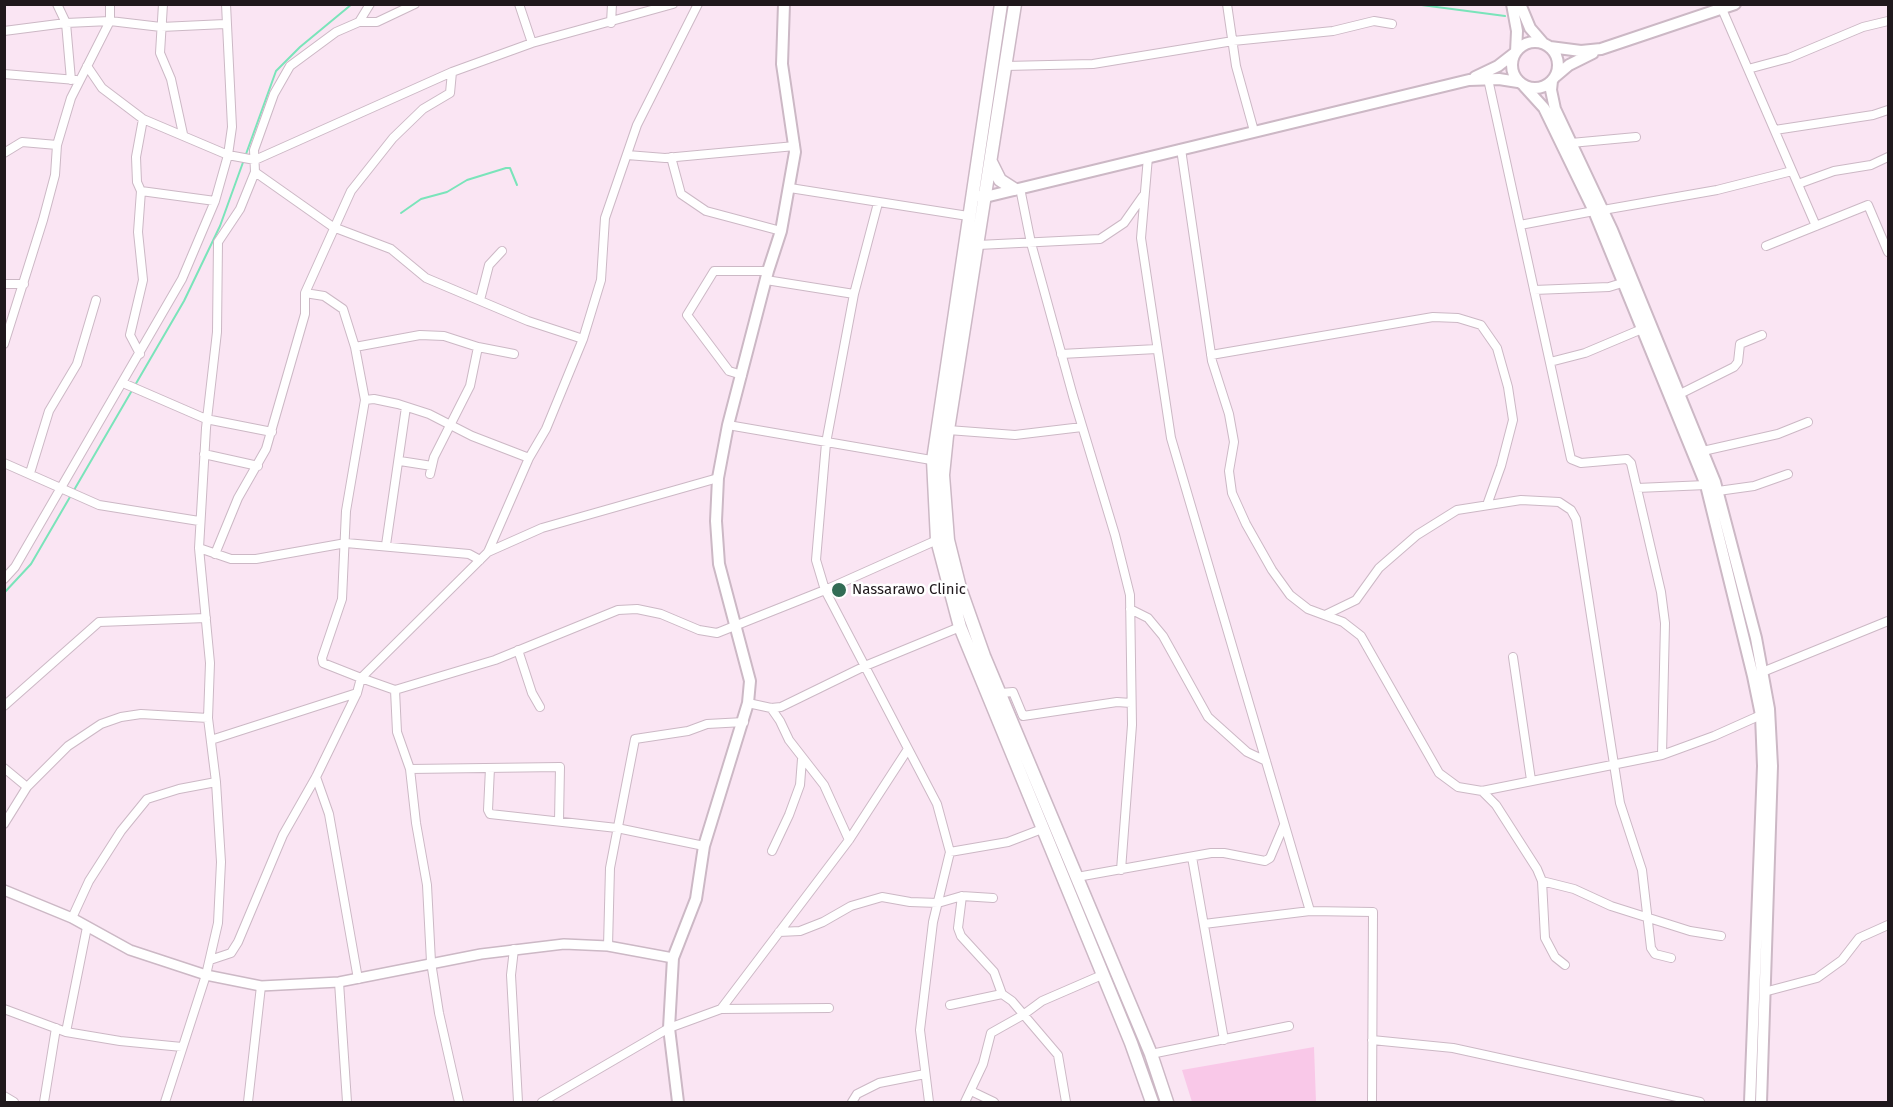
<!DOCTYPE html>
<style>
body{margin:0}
#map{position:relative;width:1893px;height:1107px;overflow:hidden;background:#fae5f3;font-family:"Fira Sans",sans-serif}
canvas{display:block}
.frame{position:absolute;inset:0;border:6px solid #1f181c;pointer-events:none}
</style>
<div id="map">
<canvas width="1893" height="1107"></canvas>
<div class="frame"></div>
</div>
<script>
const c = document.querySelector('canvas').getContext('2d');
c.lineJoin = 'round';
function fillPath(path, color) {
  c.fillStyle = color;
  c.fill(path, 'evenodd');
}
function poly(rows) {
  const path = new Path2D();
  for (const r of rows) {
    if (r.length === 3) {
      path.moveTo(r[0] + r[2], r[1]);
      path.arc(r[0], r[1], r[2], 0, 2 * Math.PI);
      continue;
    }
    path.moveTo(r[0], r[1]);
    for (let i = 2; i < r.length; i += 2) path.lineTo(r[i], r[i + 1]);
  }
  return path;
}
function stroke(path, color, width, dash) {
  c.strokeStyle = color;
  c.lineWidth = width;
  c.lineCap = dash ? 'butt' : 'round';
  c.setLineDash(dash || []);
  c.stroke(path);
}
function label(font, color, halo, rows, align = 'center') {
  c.font = font + ' "Fira Sans",sans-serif';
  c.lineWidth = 5;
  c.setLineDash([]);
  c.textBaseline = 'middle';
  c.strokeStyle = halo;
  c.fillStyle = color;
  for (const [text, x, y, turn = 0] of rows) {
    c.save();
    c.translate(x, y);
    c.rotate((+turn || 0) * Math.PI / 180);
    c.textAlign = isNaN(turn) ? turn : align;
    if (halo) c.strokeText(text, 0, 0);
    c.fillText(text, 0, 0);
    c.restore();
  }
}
fillPath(poly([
 [1314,1047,1316,1102,1192,1102,1182,1070]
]), '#f9c8e8');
stroke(poly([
 [1414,4,1505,16],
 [401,213,421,199,447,192,467,180,506,168,510,168,517,185],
 [4,593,31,564,184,301,220,226,276,71,300,47,352,4]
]), '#7ae4ba', 2);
const minor = poly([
 [57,4,66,23,71,80],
 [163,4,160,53,171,79,183,134],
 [519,4,532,43],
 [698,4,637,125,605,218,601,280,583,339,546,429,529,458,488,552,361,678,395,690,495,660,618,610,637,609,661,614,699,630,717,633,825,590,937,540],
 [1227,4,1236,66,1254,131],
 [1722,9,1816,226],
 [359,22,370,4],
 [611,23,612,4],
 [4,31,66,23,110,21,161,27,225,24],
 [87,66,102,88,143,119,228,155,255,160,452,72,532,43,673,4],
 [1005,66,1093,64,1233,41,1333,31,1374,21,1392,24],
 [1748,69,1789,58,1863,27,1888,21],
 [4,74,76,80],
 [1488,79,1571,459,1581,463,1627,459,1631,463,1661,592,1665,623,1662,755],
 [1775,130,1873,115,1888,110],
 [1571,143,1636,137],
 [1181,149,1212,361,1229,414,1234,442,1229,471,1232,493,1246,524,1272,570,1290,595,1308,609,1343,622,1361,636,1439,773,1458,787,1482,791,1662,755,1714,736,1761,715],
 [4,153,22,142,57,145],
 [627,155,665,158,795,146],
 [671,157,681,194,706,211,781,231],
 [1148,157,1141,238,1171,438,1310,911],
 [255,172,333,227,391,249,426,278,528,321,583,339],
 [1798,184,1834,171,1871,165,1888,157],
 [790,188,968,216],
 [1020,188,1031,243,1073,396,1115,535,1130,595,1132,725,1121,870],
 [141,191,215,201],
 [878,203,854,294,826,443,816,560,825,590,937,804,950,852,933,922,920,1030,929,1102],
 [1603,210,1717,190,1792,171],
 [1520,225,1594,211],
 [978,245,1100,239,1124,223,1143,196],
 [1766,246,1868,205,1888,252],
 [766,280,854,294],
 [4,284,24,284],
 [1534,290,1609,287,1622,283],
 [480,300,489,265,502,251],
 [4,344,43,220,55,175,57,145,71,98,110,21,110,4],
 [355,347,420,335,444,336,478,347,514,354],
 [140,354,130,335,143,280,138,232,141,191,137,182,136,157,143,119],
 [1061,354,1157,349],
 [1211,355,1433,317,1458,318,1481,325,1497,348,1508,387,1513,420,1501,466,1487,505],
 [1550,362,1585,353,1642,329],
 [742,375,729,371,687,315,714,271,768,271],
 [123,383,206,419,272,432],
 [1680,394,1734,367,1738,362,1740,344,1762,335],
 [365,400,374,399,398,404,429,414,472,436,529,458],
 [728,425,937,461],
 [948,430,1015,435,1082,427],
 [1703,451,1778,434,1808,422],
 [204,454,258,466],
 [400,461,432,466],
 [4,463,99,505,199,521],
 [30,473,49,411,77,364,96,300],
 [430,474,434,457,470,386,478,347],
 [1637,488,1706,485],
 [1718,491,1754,486,1788,474],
 [386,545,406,407],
 [199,548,231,559,256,559,346,543,469,554,480,560],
 [488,552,542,528,718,478],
 [215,554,238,498,266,449,305,314,305,293,351,191,393,138,423,109,450,93,452,72],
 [4,579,15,567,182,279,215,201,228,155,232,127,226,4],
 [1130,609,1148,618,1163,636,1208,717,1247,752,1266,761],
 [1325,615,1356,600,1379,568,1417,535,1457,510,1521,500,1559,502,1571,510,1576,519,1620,803,1642,870,1651,948,1655,954,1671,958],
 [518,650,532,693,540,707],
 [1513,657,1531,780],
 [1760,673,1888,621],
 [395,690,397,732,410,769],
 [1001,693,1013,692,1023,716,1117,702,1131,703],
 [748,703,771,708,781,707,865,666,960,627],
 [4,706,99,622,206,618],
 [771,708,780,721,789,740,824,785,849,840],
 [211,740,357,693],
 [4,768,27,787],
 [490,768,488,810,490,814,617,828,704,846],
 [316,777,329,814,358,979],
 [1482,791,1496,805,1537,869,1542,881,1545,938,1555,957,1565,965],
 [4,824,27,787,68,746,101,724,121,717,141,714,208,718],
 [772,851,789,815,800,785,802,759],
 [950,852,1008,842,1042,829],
 [1192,857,1224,1040],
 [1077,877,1211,853,1224,853,1265,861,1270,858,1284,825],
 [1542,881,1574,889,1611,906,1690,931,1721,936],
 [962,896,958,928,961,936,994,972,1002,994],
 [72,918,89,881,121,831,147,799,179,789,216,782],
 [1204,924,1310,911,1373,912,1372,1102],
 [779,932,800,931,823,922,851,906,882,897,910,902,938,903,962,896,993,898],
 [608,946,610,868,635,739,688,731,707,724,744,722],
 [514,949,511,975,518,1102],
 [210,960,231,953,238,942,283,835,316,777,357,693,361,678,323,663,322,658,342,599,346,511,365,400,355,347,343,309,324,296,305,293],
 [339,982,347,1102],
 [1764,992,1817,978,1842,960,1859,938,1888,925],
 [950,1005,1002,994,1012,1001,1058,1055,1066,1102],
 [4,1009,66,1032,120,1041,182,1047],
 [721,1009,829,1008],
 [66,1032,87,927],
 [1372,1040,1453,1048,1700,1102],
 [1151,1054,1289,1026],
 [971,1091,994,1102],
 [4,1096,14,1102],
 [44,1102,56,1028],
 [165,1102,206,975,218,923,221,862,216,782,208,718,210,663,199,548,206,428,217,332,218,242,240,209,255,172,254,150,274,94,290,66,336,32,359,22,377,22,415,4],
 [248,1102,261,986],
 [459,1102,439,1013,431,962,427,885,416,823,410,769,560,767,559,821],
 [542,1102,669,1028,721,1009,849,840,908,749],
 [852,1102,857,1094,879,1083,925,1074],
 [965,1102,983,1064,991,1033,1023,1015,1042,1001,1102,975]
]);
const tertiary = poly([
 [4,890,72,918,130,950,206,975,261,986,339,982,481,954,564,944,608,946,673,958]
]);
const secondary = poly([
 [1520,4,1530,28,1543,43],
 [1535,65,23],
 [1550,47,1581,51,1601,49,1735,4],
 [1556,76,1569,65,1593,53],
 [1475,77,1498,66,1516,52,1517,31,1512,4],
 [1552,81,1551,90,1555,109,1612,230,1715,482,1756,638,1769,709,1772,766,1761,1102],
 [1524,86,1544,108,1594,211,1706,485,1753,676,1761,715,1763,766,1750,1102],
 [978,196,985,197,1469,80,1499,79,1518,82],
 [678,1102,669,1028,673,958,696,899,704,846,748,703,750,681,719,564,716,521,718,478,728,425,768,271,781,231,795,152,782,64,784,4]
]);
const primary = poly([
 [1001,4,933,460,937,540,960,627,1131,1043,1152,1102],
 [1015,4,947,436,943,475,948,540,960,588,984,656,1151,1054,1167,1102],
 [991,162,1000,180,1014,189]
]);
stroke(minor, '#ccb8c5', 10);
stroke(tertiary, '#ccb8c5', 12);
stroke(secondary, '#ccb8c5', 14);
stroke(primary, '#ccb8c5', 15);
stroke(minor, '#fff', 8);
stroke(tertiary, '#fff', 9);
stroke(secondary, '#fff', 10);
stroke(primary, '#fff', 12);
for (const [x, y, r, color] of [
 [839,590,8,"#326c55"]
]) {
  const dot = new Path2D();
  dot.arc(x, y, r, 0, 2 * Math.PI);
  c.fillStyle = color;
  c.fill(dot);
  stroke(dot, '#fff', 2);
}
label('15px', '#1f181c', '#fff', [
 ["Nassarawo Clinic",852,590]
], 'left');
</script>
